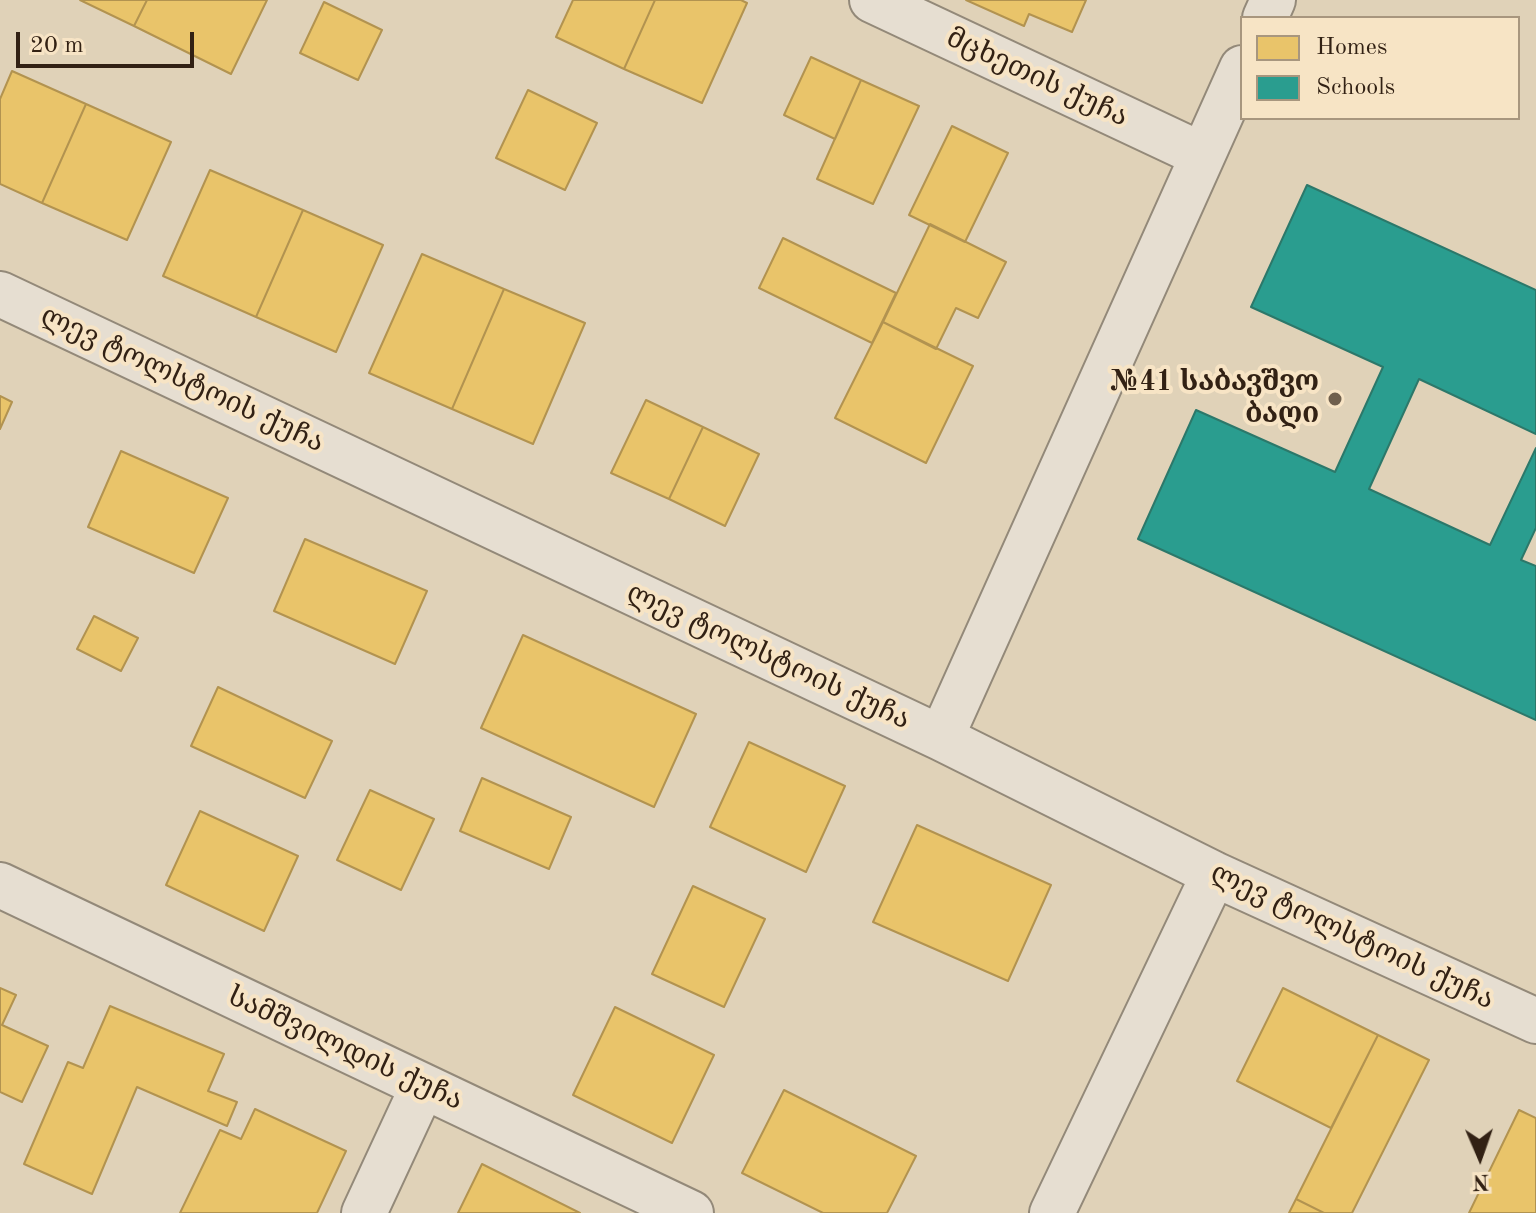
<!DOCTYPE html>
<meta charset="utf-8">
<style>
body{margin:0}
#map{position:relative;width:1536px;height:1213px;overflow:hidden;background:#e0d2b8;font-family:"Old Standard TT",serif}
canvas{display:block}
.legend{position:absolute;left:1240px;top:16px;width:280px;height:104px;box-sizing:border-box;background:#f7e4c5;border:2px solid #a8967e;margin:0;padding:10px 14px;list-style:none;font-size:24px;color:#322114}
.legend li{display:flex;align-items:center;gap:16px;height:40px}
.legend b{width:40px;border:2px solid #a8967e}
.north{position:absolute;left:1440px;top:1117px;width:80px;height:80px;-webkit-text-stroke:6px #f7e4c5;paint-order:stroke;rotate:178deg;font-size:22px;font-weight:700;line-height:32px;text-align:center;color:#322114}
.north::after{content:'';display:block;margin:auto;width:28px;height:36px;background:#322114;clip-path:polygon(50% 0,100% 100%,50% 72%,0 100%)}
.scale{position:absolute;left:16px;top:32px;width:178px;height:36px;box-sizing:border-box;border:4px solid #322114;border-top:0;padding-left:10px;font-size:24px;line-height:28px;white-space:nowrap;color:#322114;-webkit-text-stroke:6px #f7e4c5;paint-order:stroke}
</style>
<div id="map">
<canvas width="1536" height="1213"></canvas>
<ul class="legend">
<li><b style="height:22px;background:#e9c46a"></b>Homes</li>
<li><b style="height:22px;background:#2a9d8f"></b>Schools</li>
</ul>
<div class="north">N</div>
<div class="scale">20 m</div>
</div>
<script>
const c = document.querySelector('canvas').getContext('2d');
c.lineJoin = 'round';
function fillPath(path, color) {
  c.fillStyle = color;
  c.fill(path, 'evenodd');
}
function poly(rows) {
  const path = new Path2D();
  for (const r of rows) {
    path.moveTo(r[0], r[1]);
    for (let i = 2; i < r.length; i += 2) path.lineTo(r[i], r[i + 1]);
  }
  return path;
}
function stroke(path, color, width, dash) {
  c.strokeStyle = color;
  c.lineWidth = width;
  c.lineCap = dash ? 'butt' : 'round';
  c.setLineDash(dash || []);
  c.stroke(path);
}
function label(font, color, halo, rows, align = 'center') {
  c.font = font + ' "Old Standard TT","Noto Serif Georgian",serif';
  c.lineWidth = 8;
  c.setLineDash([]);
  c.textBaseline = 'middle';
  c.strokeStyle = halo;
  c.fillStyle = color;
  for (const [text, x, y, turn = 0] of rows) {
    c.save();
    c.translate(x, y);
    c.rotate((+turn || 0) * Math.PI / 180);
    c.textAlign = isNaN(turn) ? turn : align;
    if (halo) c.strokeText(text, 0, 0);
    c.fillText(text, 0, 0);
    c.restore();
  }
}
const homes = poly([
 [80,0,147,0,134,26,80,0],
 [147,0,267,0,231,74,134,26,147,0],
 [573,0,655,0,624,69,556,37,573,0],
 [655,0,741,0,747,3,702,103,624,69,655,0],
 [966,0,1086,0,1072,32,1029,14,1024,26,966,0],
 [324,2,382,30,358,80,300,53,324,2],
 [811,57,861,80,835,139,784,115,811,57],
 [12,71,86,104,42,203,0,184,0,99,12,71],
 [861,80,919,106,873,204,817,179,861,80],
 [528,90,597,123,565,190,496,158,528,90],
 [86,104,171,142,127,240,42,203,86,104],
 [952,126,1008,153,965,242,909,215,952,126],
 [210,170,303,210,256,317,163,276,210,170],
 [303,210,383,245,336,352,256,317,303,210],
 [930,224,1006,262,978,318,956,308,936,349,883,322,930,224],
 [783,238,896,293,872,343,759,288,783,238],
 [422,254,504,289,452,409,369,373,422,254],
 [504,289,585,323,533,444,452,409,504,289],
 [883,322,973,366,926,463,835,418,883,322],
 [0,396,12,402,0,429,0,396],
 [646,400,703,427,669,499,611,473,646,400],
 [703,427,759,454,725,526,669,499,703,427],
 [121,451,228,498,194,573,88,527,121,451],
 [305,539,427,591,395,664,274,611,305,539],
 [94,616,138,638,121,671,77,649,94,616],
 [523,635,696,714,654,807,481,728,523,635],
 [218,687,332,741,305,798,191,746,218,687],
 [749,742,845,786,806,872,710,827,749,742],
 [482,778,571,817,549,869,460,831,482,778],
 [370,790,434,819,401,890,337,860,370,790],
 [200,811,298,856,264,931,166,885,200,811],
 [917,825,1051,885,1008,981,873,922,917,825],
 [693,886,765,919,724,1007,652,974,693,886],
 [0,988,16,995,2,1025,48,1046,22,1102,0,1092,0,988],
 [1283,988,1378,1035,1331,1128,1237,1081,1283,988],
 [110,1006,224,1054,208,1091,237,1102,227,1126,137,1087,92,1194,24,1164,68,1062,83,1068,110,1006],
 [615,1007,714,1055,672,1143,573,1095,615,1007],
 [1378,1035,1429,1060,1352,1213,1324,1213,1296,1199,1378,1035],
 [784,1090,916,1156,887,1213,823,1213,742,1173,784,1090],
 [255,1109,346,1151,317,1213,180,1213,220,1130,241,1139,255,1109],
 [1519,1110,1536,1118,1536,1213,1469,1213,1519,1110],
 [482,1164,580,1213,458,1213,482,1164],
 [1296,1199,1324,1213,1289,1213,1296,1199]
]);
fillPath(homes, '#e9c46a');
stroke(homes, '#b29350', 2);
const schools = poly([
 [1307,185,1536,290,1536,434,1419,379,1369,489,1490,545,1536,448,1536,528,1521,560,1536,566,1536,720,1138,539,1196,410,1335,472,1383,367,1251,307,1307,185]
]);
fillPath(schools, '#2a9d8f');
stroke(schools, '#2c786a', 2);
const minor = poly([
 [872,0,1202,155],
 [1265,18,1273,0],
 [0,294,941,738,1214,874,1536,1021],
 [941,738,1242,68],
 [0,885,691,1213],
 [364,1213,423,1086],
 [1052,1213,1214,874]
]);
stroke(minor, '#938979', 48);
stroke(minor, '#e6ded1', 44);
for (const [x, y, r, color] of [
 [1335,399,8,"#6f5f4d"]
]) {
  const dot = new Path2D();
  dot.arc(x, y, r, 0, 2 * Math.PI);
  c.fillStyle = color;
  c.fill(dot);
  stroke(dot, '#f7e4c5', 3);
}
label('28px', '#322114', '#f7e4c5', [
 ["მცხეთის ქუჩა",1037,78,25],
 ["ლევ ტოლსტოის ქუჩა",182,380,25],
 ["ლევ ტოლსტოის ქუჩა",768,657,25],
 ["ლევ ტოლსტოის ქუჩა",1352,937,25],
 ["სამშვილდის ქუჩა",345,1049,25]
]);
label('bold 28px', '#322114', '#f7e4c5', [
 ["№41 საბავშვო",1319,383],
 ["ბაღი",1319,415]
], 'right');
</script>
